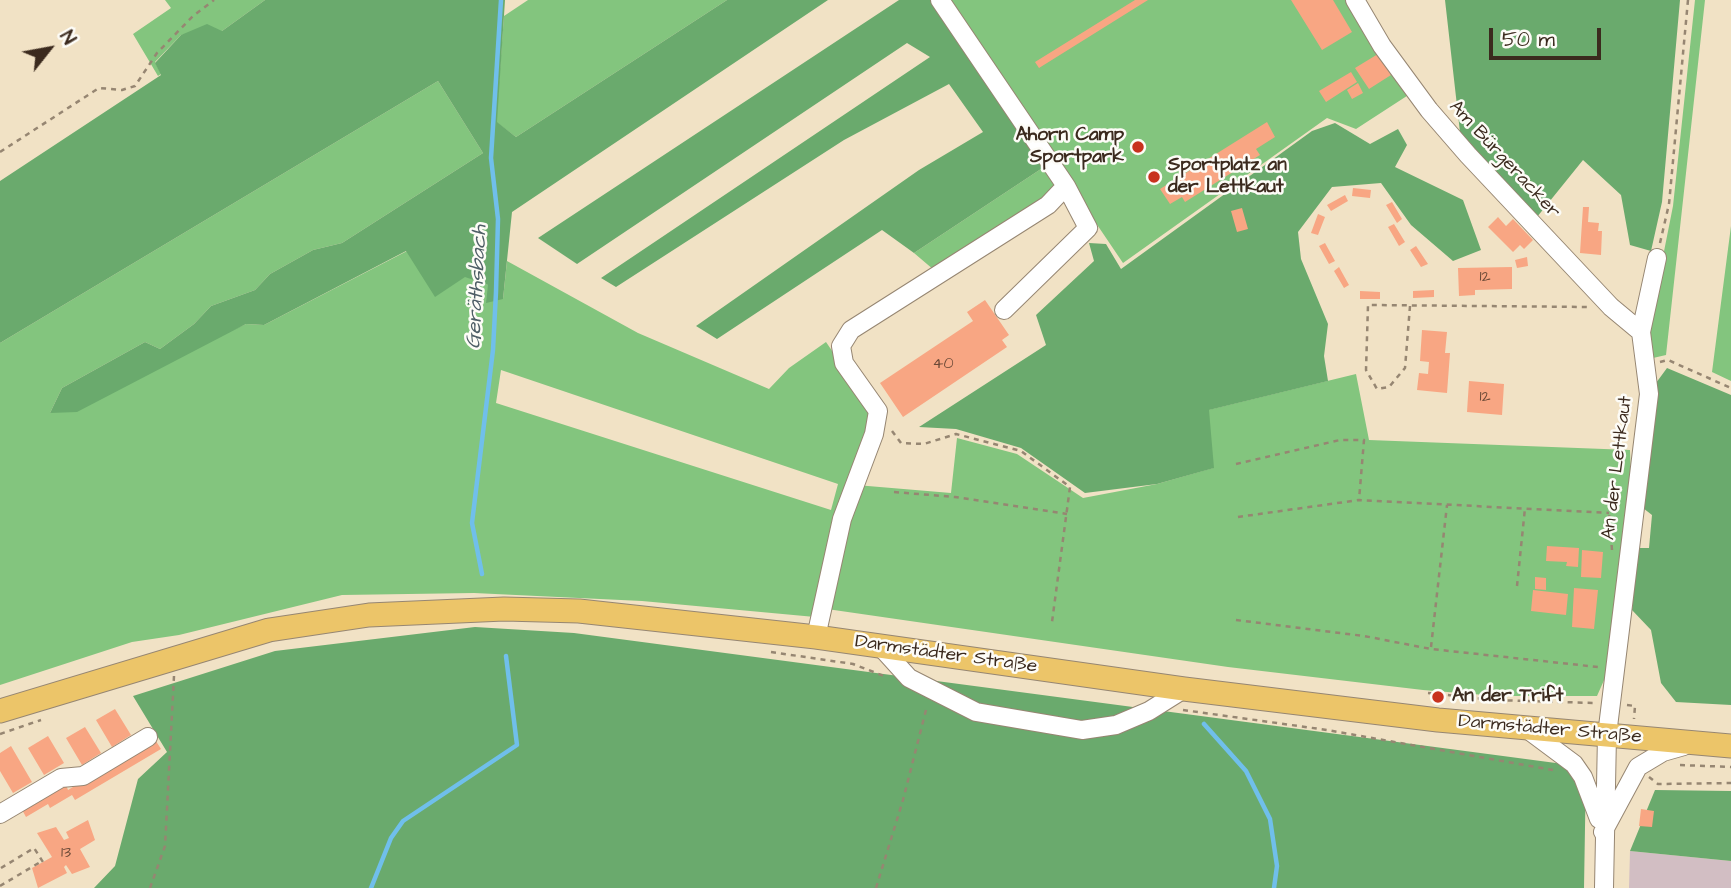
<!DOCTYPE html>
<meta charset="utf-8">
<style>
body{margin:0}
#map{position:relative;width:1731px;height:888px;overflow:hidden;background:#f1e2c5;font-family:"Architects Daughter",sans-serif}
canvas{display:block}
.north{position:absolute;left:14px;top:14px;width:70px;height:70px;-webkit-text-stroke:5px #fdfcf7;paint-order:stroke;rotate:59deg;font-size:19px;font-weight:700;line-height:28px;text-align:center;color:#3b2a1e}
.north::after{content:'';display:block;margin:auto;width:24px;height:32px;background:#3b2a1e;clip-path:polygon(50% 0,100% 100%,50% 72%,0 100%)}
.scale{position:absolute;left:1489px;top:28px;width:112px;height:32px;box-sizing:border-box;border:4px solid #3b2a1e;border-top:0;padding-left:9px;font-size:21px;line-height:24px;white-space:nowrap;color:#3b2a1e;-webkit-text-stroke:5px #fdfcf7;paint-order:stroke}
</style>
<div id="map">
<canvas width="1731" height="888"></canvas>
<div class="north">N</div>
<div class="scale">50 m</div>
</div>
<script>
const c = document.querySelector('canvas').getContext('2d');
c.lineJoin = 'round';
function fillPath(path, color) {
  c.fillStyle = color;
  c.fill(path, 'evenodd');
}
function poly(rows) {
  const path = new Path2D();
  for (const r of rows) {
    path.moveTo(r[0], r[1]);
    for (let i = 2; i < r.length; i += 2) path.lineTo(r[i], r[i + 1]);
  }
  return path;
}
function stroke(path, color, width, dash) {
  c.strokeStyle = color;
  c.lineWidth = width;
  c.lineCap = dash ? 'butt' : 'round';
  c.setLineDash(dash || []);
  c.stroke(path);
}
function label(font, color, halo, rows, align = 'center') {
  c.font = font + ' "Architects Daughter",sans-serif';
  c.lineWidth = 5;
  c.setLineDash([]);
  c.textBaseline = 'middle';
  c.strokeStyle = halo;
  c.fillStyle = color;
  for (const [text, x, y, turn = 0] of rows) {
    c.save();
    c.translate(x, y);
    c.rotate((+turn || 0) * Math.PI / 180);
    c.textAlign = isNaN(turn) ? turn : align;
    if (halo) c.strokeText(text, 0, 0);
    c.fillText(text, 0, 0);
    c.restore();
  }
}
fillPath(poly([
 [1630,851,1731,861,1731,888,1629,888]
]), '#d2bec3');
fillPath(poly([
 [165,0,265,0,222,31,181,35,155,62,161,74,158,76,133,34,171,8],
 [528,0,727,0,516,137,496,122,504,16],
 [945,0,1352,0,1413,92,1356,129,1327,118,1123,263],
 [1695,0,1705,0,1666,355,1653,358,1649,327,1673,206],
 [438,81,483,153,342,243,313,250,270,274,255,290,211,306,194,324,160,349,145,342,62,388,50,413,246,324,264,325,407,251,488,285,503,299,507,261,638,333,769,389,789,368,826,342,875,414,815,617,642,601,474,593,342,595,179,635,132,642,0,685,0,343],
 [501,370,838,484,831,510,496,403],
 [1047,165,1055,184,1047,196,934,270,914,253],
 [1731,226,1731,381,1712,372],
 [1356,374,1369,440,1630,450,1631,481,1605,678,1597,696,1497,696,1423,690,1228,667,827,609,856,485,951,493,957,438,1017,454,1083,498,1157,484,1213,468,1208,410]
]), '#83c57e');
fillPath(poly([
 [265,0,505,0,497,122,516,137,727,0,828,0,512,212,503,299,486,303,488,285,465,277,435,297,406,251,264,325,246,324,77,412,50,413,62,388,145,342,160,349,194,324,211,306,255,290,270,274,313,250,342,243,483,153,438,81,0,343,0,181,161,75,155,63,181,35,207,24,222,31],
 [899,0,931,0,1047,165,914,253,882,230,717,339,696,326,919,170,983,132,949,84,844,140,616,287,601,278,930,57,907,43,577,264,538,238],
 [1445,0,1680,0,1662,202,1651,251,1630,245,1621,195,1583,160,1537,217,1461,141],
 [1335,123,1370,144,1398,129,1407,145,1395,167,1463,200,1481,250,1453,261,1411,225,1381,183,1332,187,1298,232,1301,259,1328,324,1324,356,1328,381,1209,410,1214,468,1157,484,1085,493,1021,448,956,429,919,427,1046,345,1036,315,1094,261,1089,243,1106,244,1121,269,1312,131],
 [1667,368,1731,395,1731,705,1676,702,1661,683,1651,630,1632,610,1638,548,1649,548,1652,515,1643,508,1656,383],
 [475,627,574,633,1586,767,1584,888,94,888,115,866,138,779,167,752,133,696,275,651],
 [1655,790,1731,791,1731,861,1630,851]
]), '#6aaa6d');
stroke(poly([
 [482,574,472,523,493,350,496,292,498,219,491,158,501,0],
 [1204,724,1246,771,1270,819,1277,866,1274,888],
 [371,888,391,838,403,821,517,745,506,656]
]), '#70bfeb', 4.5);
fillPath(poly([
 [1135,0,1148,0,1039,68,1035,62],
 [1291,0,1333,0,1352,32,1322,50],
 [1378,54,1391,75,1369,89,1355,68],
 [1351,72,1357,82,1326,102,1319,91],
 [1358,83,1363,93,1352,99,1347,90],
 [1267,122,1275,137,1256,149,1260,155,1185,202,1182,197,1170,204,1160,189],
 [1353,188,1371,190,1370,198,1352,196],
 [1345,195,1348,201,1331,211,1327,205],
 [1392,202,1402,219,1397,223,1386,205],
 [1583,207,1589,207,1588,222,1599,223,1598,231,1602,231,1601,255,1580,253],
 [1242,208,1248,229,1237,232,1231,211],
 [1318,214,1325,217,1318,235,1311,233],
 [1498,217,1506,226,1513,219,1533,240,1524,249,1520,245,1513,252,1488,227],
 [1394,224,1405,242,1399,246,1388,227],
 [1325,243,1335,261,1329,264,1319,246],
 [1416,246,1428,264,1421,267,1410,250],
 [1527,257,1528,266,1517,268,1515,260],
 [1339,267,1349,285,1344,288,1334,271],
 [1512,267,1512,289,1475,290,1475,295,1459,296,1458,268],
 [1434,290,1434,297,1413,298,1413,291],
 [1360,291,1380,292,1380,299,1360,299],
 [985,300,1009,335,1002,340,1007,347,903,417,880,383,973,321,967,312],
 [1422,330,1447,332,1445,353,1450,353,1447,393,1417,390,1419,373,1428,374,1429,362,1420,361],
 [1469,381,1504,384,1502,415,1467,412],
 [1547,546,1579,548,1578,567,1566,566,1567,562,1546,561],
 [1582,550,1603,552,1601,578,1581,577],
 [1535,577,1546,578,1546,590,1535,589],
 [1574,588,1598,590,1594,629,1572,627],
 [1533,590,1568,594,1566,615,1531,611],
 [115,709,131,735,112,747,96,720],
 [85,727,101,753,82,765,66,738],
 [48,736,64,763,44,775,28,748],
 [154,738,161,749,75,800,72,795,50,808,48,804,26,817,20,806,66,785,68,790],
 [11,746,32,782,13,793,0,771,0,753],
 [1641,809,1654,811,1652,827,1639,826],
 [88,820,95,840,80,849,90,867,72,874,66,865,64,867,67,873,38,888,32,868,52,857,37,833,56,827,64,840,69,838,66,832]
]), '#f8a683');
const minor = poly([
 [940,0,1066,186,1088,228,1004,310],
 [1355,0,1382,46,1429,110,1468,155,1611,307,1641,332],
 [816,637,842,519,874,434,878,411,844,363,841,346,851,330,1048,205,1066,186],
 [880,646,909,678,976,712,1082,730,1116,725,1149,711,1184,689],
 [1527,729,1574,764,1583,777,1599,819],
 [0,814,61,778,83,776,148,737],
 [1603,832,1638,767,1663,752,1684,746],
 [1604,888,1607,735,1649,394,1641,332,1657,258]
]);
const major = poly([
 [0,711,269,630,369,615,504,609,579,611,816,637,1184,689,1438,720,1731,746]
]);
stroke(minor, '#968672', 20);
stroke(major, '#968672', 25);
stroke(poly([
 [0,152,99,88,122,90,135,86,157,53,193,16,214,0],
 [1660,243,1669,204,1688,0],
 [1410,306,1405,368,1389,387,1377,389,1366,370,1368,305,1590,307],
 [1660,362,1668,360,1731,388],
 [892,431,901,443,924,444,956,434,1021,451,1070,487,1052,622],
 [1236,464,1340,440,1364,440,1359,500],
 [894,492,955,497,1067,514],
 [1238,517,1359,500,1609,513],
 [1612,550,1609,513,1621,483],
 [1517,586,1525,508],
 [1236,620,1364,636,1431,649,1598,667],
 [1431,647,1447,505],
 [771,652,853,664,884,676],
 [1428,693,1494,700,1595,703],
 [1627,705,1635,706,1634,719],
 [1183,710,1327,730,1553,770],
 [0,734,41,720],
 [1680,765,1731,767],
 [1649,777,1658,784,1731,783],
 [1,868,34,848,43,862],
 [0,886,42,861],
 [150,888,165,846,174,676],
 [876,888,903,800,927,706]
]), '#968672', 2.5, [5, 5]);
stroke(minor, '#fff', 18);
stroke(major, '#ecc569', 23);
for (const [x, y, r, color] of [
 [1138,147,7,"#c8321e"],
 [1154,177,7,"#c8321e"],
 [1438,697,7,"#c8321e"]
]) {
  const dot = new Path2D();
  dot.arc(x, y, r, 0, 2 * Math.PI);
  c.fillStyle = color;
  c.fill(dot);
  stroke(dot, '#fdfcf7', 2.5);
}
label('16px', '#6a4937', null, [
 ["12",1485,278],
 ["40",943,365],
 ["12",1485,398],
 ["13",66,854]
]);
label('bold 19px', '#3b2a1e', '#fdfcf7', [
 ["Ahorn Camp",1124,136,"right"],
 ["Sportpark",1124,158,"right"],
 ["Sportplatz an",1168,166],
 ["der Lettkaut",1168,188],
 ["An der Trift",1452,697]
], 'left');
label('19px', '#3b2a1e', '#fdfcf7', [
 ["Am Bürgeracker",1504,160,47],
 ["An der Lettkaut",1618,468,-83],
 ["Darmstädter Straße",946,655,8],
 ["Darmstädter Straße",1550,730,5]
]);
label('italic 21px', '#4e5e66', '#fdfcf7', [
 ["Geräthsbach",478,287,-87]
]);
</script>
